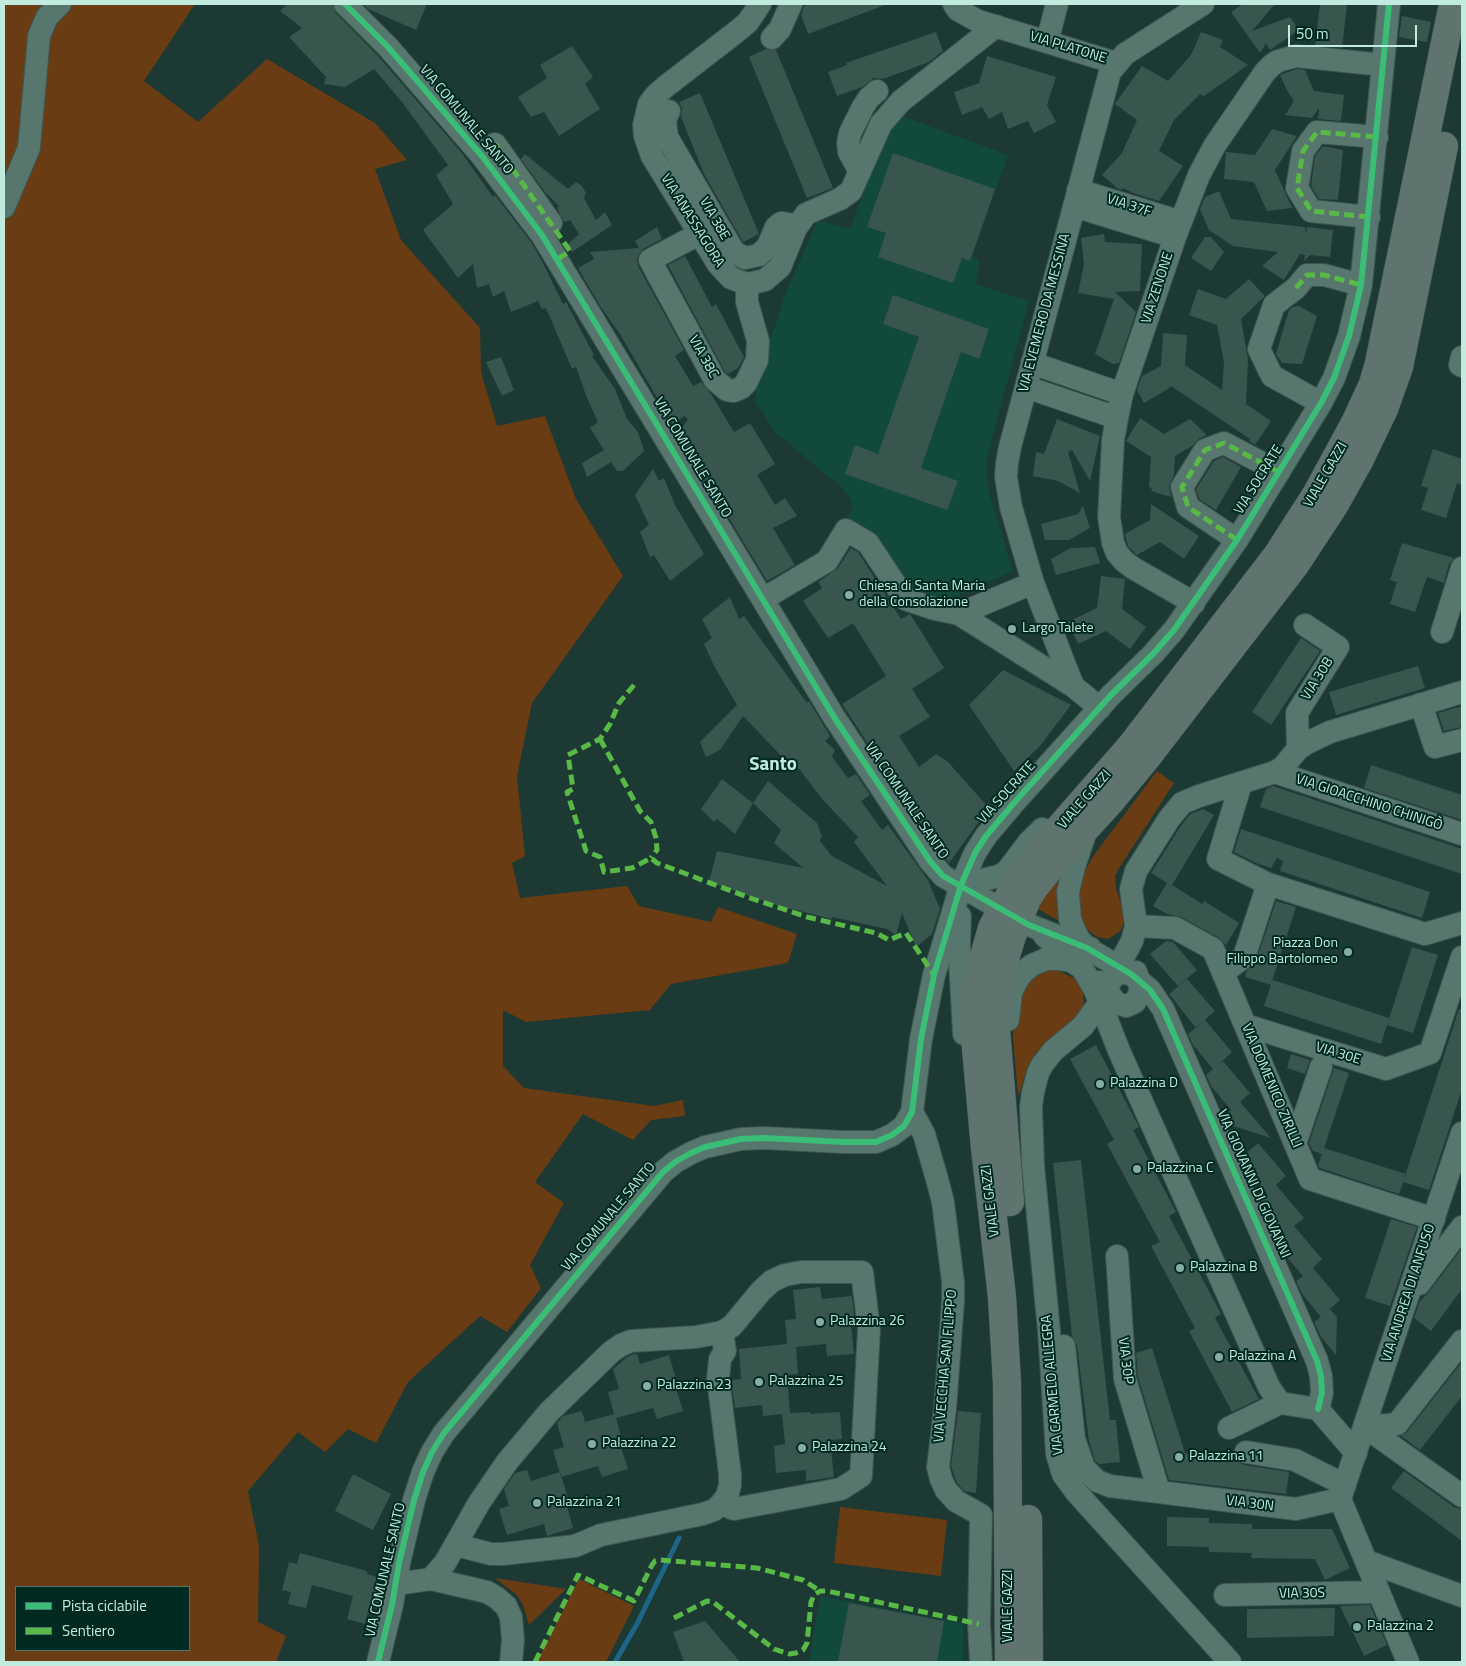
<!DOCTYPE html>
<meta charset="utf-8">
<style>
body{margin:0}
#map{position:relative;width:1466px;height:1666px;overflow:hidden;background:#1d3933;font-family:"Titillium Web",sans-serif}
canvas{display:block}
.frame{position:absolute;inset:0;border:5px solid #c0ebde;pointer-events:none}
.legend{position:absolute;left:15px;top:1586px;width:175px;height:65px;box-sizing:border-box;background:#002a21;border:1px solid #4d776d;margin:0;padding:6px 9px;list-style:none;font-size:15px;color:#c0ebde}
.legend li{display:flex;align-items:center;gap:10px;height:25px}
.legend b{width:25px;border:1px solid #4d776d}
.scale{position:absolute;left:1288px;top:25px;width:129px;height:22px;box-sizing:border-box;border:2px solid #c0ebde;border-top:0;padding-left:6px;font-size:15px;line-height:18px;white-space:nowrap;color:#c0ebde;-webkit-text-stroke:4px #002a21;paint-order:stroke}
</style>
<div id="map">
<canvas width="1466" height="1666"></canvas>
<div class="frame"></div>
<ul class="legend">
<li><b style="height:6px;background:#3abd76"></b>Pista ciclabile</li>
<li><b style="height:6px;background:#58b947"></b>Sentiero</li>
</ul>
<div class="scale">50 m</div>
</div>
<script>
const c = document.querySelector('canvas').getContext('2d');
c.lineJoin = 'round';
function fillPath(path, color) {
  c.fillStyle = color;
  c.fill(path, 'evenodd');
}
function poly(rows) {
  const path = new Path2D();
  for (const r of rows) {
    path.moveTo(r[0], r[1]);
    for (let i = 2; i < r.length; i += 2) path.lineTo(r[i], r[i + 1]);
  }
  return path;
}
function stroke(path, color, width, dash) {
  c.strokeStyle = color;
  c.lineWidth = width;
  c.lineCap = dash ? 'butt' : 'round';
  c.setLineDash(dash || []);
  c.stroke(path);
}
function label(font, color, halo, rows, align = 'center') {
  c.font = font + ' "Titillium Web",sans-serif';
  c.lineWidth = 4;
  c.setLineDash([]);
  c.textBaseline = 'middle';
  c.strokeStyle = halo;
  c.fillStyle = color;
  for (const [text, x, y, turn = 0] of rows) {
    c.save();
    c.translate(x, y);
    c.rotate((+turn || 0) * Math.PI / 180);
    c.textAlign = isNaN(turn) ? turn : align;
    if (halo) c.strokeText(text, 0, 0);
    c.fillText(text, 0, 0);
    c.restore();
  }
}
fillPath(poly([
 [899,115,1008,155,972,257,979,260,976,284,1029,301,986,461,988,489,1013,571,940,603,917,592,902,581,846,521,853,506,850,498,841,487,776,433,755,401,757,383,784,297,818,220,850,229,877,156],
 [820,1596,963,1624,963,1662,809,1662]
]), '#12493d');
fillPath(poly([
 [4,4,195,4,144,81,198,122,267,59,375,123,407,160,375,169,401,240,480,328,481,372,497,426,545,416,576,499,623,576,532,703,517,776,525,856,512,863,520,898,627,886,639,906,711,922,718,907,797,934,788,963,671,984,650,1010,526,1022,503,1010,503,1066,524,1088,654,1106,683,1100,685,1116,651,1120,633,1140,583,1114,535,1182,564,1203,530,1265,541,1288,507,1332,480,1316,408,1382,376,1443,348,1429,325,1452,298,1432,248,1491,259,1546,258,1622,286,1636,276,1662,4,1662],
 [16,1587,189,1587,189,1650,16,1650],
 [1157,771,1174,783,1118,870,1115,876,1116,888,1124,913,1123,925,1120,931,1109,939,1097,937,1084,927,1077,905,1081,878,1094,855],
 [1062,876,1057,902,1061,922,1038,909,1037,907,1041,900,1060,877],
 [1056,970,1076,979,1083,991,1084,1007,1082,1014,1036,1052,1027,1068,1019,1095,1018,1094,1013,1038,1014,1010,1017,997,1038,971],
 [840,1507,947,1520,941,1576,834,1563],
 [495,1578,566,1589,529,1625,523,1605,517,1595],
 [579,1579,634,1606,606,1662,537,1662]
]), '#693c14');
stroke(poly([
 [615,1662,637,1624,679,1538]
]), '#1e6687', 5);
fillPath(poly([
 [287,4,332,4,336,13,378,56,461,152,493,197,495,195,498,199,531,242,542,261,563,304,566,302,594,355,592,356,615,389,627,419,638,432,644,451,623,471,617,471,611,462,587,477,582,463,604,450,590,428,598,422,587,398,576,367,572,369,546,308,542,309,538,301,511,312,504,291,493,297,489,284,477,288,473,264,458,278,423,230,453,204,436,175,448,165,402,102,374,69,345,87,324,84,326,77,289,37,302,28,280,11],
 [363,4,427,4,416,30,368,9],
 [808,4,885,4,885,5,808,34,801,15,804,6],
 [1243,4,1275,4,1252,31,1290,17,1299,30,1270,50,1266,43,1260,53,1231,12],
 [1320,4,1347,4,1342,48,1315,45],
 [1402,16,1431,22,1427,42,1399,37],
 [936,32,943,51,929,62,883,79,874,78,862,87,837,96,828,72,847,65,846,63],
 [1201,32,1223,40,1220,47,1248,65,1204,96,1200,94,1174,120,1159,151,1183,166,1159,201,1133,193,1123,188,1121,190,1117,188,1102,175,1122,153,1137,120,1115,104,1142,66,1168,81,1191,55],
 [572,46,593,77,585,84,600,109,559,136,544,112,531,117,518,97,547,78,540,65],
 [766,49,776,50,833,188,807,198,749,57],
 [987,56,1056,77,1047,105,1056,122,1034,133,1028,121,1008,129,1002,112,989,119,982,107,962,115,954,92,979,83],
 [1297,69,1305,70,1314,91,1344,95,1341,121,1318,119,1319,108,1312,118,1285,115,1294,101,1288,92,1280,75],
 [700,93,759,234,743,242,704,174,681,117,682,109,679,102],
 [1272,129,1297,136,1275,170,1292,208,1267,211,1254,182,1224,179,1226,152,1255,155],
 [1323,146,1343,150,1338,200,1319,199,1311,186,1315,156],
 [893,153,995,189,970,261,962,258,953,283,878,257,886,233,867,227],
 [525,154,568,189,576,182,582,186,586,193,584,198,596,220,605,212,612,225,572,252,567,245,579,234,570,220,564,222,557,208,559,206,545,192,521,159],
 [1219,191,1231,219,1305,227,1306,235,1307,227,1333,230,1330,257,1310,255,1304,261,1305,255,1300,254,1284,280,1262,266,1278,252,1233,246,1209,230,1200,209,1205,197],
 [657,227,662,239,643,249,639,254,637,260,638,266,684,350,675,356,693,386,701,382,711,394,734,432,750,423,775,464,757,475,775,505,785,498,797,516,773,528,795,565,767,581,678,434,688,419,684,416,673,425,620,334,600,306,578,268,594,259,590,252,639,248,635,241],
 [1104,234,1105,242,1142,244,1140,291,1115,292,1136,312,1119,363,1113,364,1095,354,1114,299,1078,293,1084,264,1081,238],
 [1205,237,1211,237,1224,252,1211,271,1191,258],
 [685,256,712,307,716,304,744,357,738,368,728,374,725,372,668,265],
 [1249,279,1265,296,1241,319,1248,360,1246,404,1271,421,1255,445,1249,441,1250,439,1171,386,1168,389,1144,403,1137,390,1142,376,1161,366,1163,333,1187,335,1185,365,1222,390,1224,362,1217,325,1189,315,1198,289,1226,299],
 [893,295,989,329,979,359,961,352,921,468,958,481,947,510,845,474,855,445,878,454,919,337,883,324],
 [1299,306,1317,316,1302,364,1282,363,1276,354,1289,310,1293,307],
 [501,357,514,390,502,396,486,362],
 [1140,418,1164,434,1190,419,1207,435,1200,438,1192,446,1175,456,1174,475,1169,486,1171,497,1151,491,1152,488,1149,487,1151,457,1126,441],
 [1057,419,1100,436,1090,481,1072,450,1068,452,1080,493,1058,481,1033,476,1036,452,1044,454],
 [1433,449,1462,459,1462,485,1457,483,1446,518,1421,510,1428,488,1421,486],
 [1223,457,1241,467,1216,510,1199,499,1196,489,1214,461],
 [653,469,659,481,664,478,675,505,704,554,670,581,654,555,650,557,640,532,649,525,635,495],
 [1151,504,1199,536,1184,559,1160,542,1137,555,1128,546,1125,534,1150,520],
 [1083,506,1090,528,1069,540,1045,540,1041,524,1078,514],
 [1402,543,1454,558,1449,564,1444,583,1427,577,1415,612,1390,604,1397,582,1390,580],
 [1095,547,1100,563,1056,575,1051,559,1071,548],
 [851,548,858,552,901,619,910,614,944,668,912,689,930,717,899,736,919,767,936,754,948,762,989,808,949,863,914,814,894,773,889,776,842,704,886,676,853,623,828,638,803,601,822,588,818,582,838,568],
 [1101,576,1125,579,1122,609,1146,627,1130,649,1106,631,1078,644,1068,622,1097,608],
 [730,597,739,619,744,616,807,703,809,701,830,736,825,741,835,750,832,757,848,778,856,774,870,795,861,801,882,830,888,825,928,880,940,909,932,934,916,947,902,913,896,935,887,929,832,917,832,919,779,906,709,882,717,851,803,868,774,843,781,830,753,803,768,781,817,823,822,837,819,840,832,856,887,886,854,842,858,837,823,800,793,761,788,763,743,716,720,750,706,757,700,742,737,705,714,666,704,644,712,638,702,619],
 [1301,638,1320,651,1271,725,1252,712],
 [1418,666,1425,688,1336,715,1329,692],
 [1003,670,1071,705,1040,746,1014,771,969,705],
 [1462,706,1462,727,1444,731,1438,713],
 [1371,765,1462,795,1462,820,1364,788],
 [722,779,753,803,735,834,717,819,714,822,701,809],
 [1273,786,1462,849,1462,874,1260,807,1266,789],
 [1203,809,1214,815,1172,885,1202,904,1204,901,1239,923,1226,945,1219,938,1181,917,1167,914,1153,906,1167,883,1151,873,1180,827,1190,814],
 [1241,829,1430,892,1422,918,1280,871,1283,861,1277,858,1271,868,1256,863,1234,852],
 [1276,901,1296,907,1272,981,1273,980,1389,1018,1381,1044,1264,1006,1271,985,1245,977,1246,972,1256,961],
 [1166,941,1173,942,1197,970,1178,986,1150,954],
 [1412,947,1438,955,1413,1033,1387,1025],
 [1187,979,1215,1011,1196,1028,1169,994],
 [1459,1009,1462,1009,1462,1089,1429,1190,1403,1182],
 [1205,1020,1232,1052,1218,1065,1223,1061,1250,1093,1231,1110,1211,1086,1206,1075,1213,1069,1193,1045,1188,1034],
 [1096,1045,1139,1127,1133,1130,1176,1212,1169,1216,1221,1314,1215,1318,1259,1399,1232,1412,1189,1331,1195,1328,1151,1246,1160,1242,1107,1144,1114,1140,1070,1059],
 [1291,1054,1310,1060,1305,1074,1287,1068],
 [1334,1068,1349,1073,1324,1148,1406,1174,1399,1194,1320,1168,1318,1165,1322,1154,1313,1151,1309,1143],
 [1240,1102,1271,1138,1227,1124,1224,1116],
 [1258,1143,1286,1176,1276,1185,1304,1218,1294,1226,1322,1259,1313,1268,1340,1300,1323,1315,1330,1309,1337,1317,1336,1355,1321,1337,1314,1322,1321,1317,1303,1295,1296,1281,1303,1276,1284,1254,1279,1240,1285,1234,1266,1212,1260,1199,1267,1193,1248,1170,1242,1157],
 [1081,1160,1110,1420,1116,1420,1120,1462,1099,1464,1095,1461,1089,1441,1077,1345,1072,1336,1053,1163],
 [1391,1219,1417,1227,1390,1306,1365,1298],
 [1462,1248,1462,1289,1431,1331,1414,1318,1420,1301,1429,1292],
 [820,1287,822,1299,852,1296,855,1324,851,1324,854,1354,827,1356,826,1344,796,1347,798,1374,787,1375,790,1413,810,1412,810,1414,840,1412,842,1439,830,1440,834,1477,806,1481,806,1470,776,1473,774,1446,785,1444,782,1414,763,1416,762,1405,735,1408,731,1380,741,1379,739,1349,787,1344,785,1320,796,1319,793,1290],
 [1152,1348,1185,1453,1236,1460,1244,1465,1289,1472,1286,1494,1169,1480,1138,1377,1136,1353],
 [634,1354,637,1354,640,1364,669,1355,677,1382,674,1382,683,1411,657,1419,653,1408,616,1418,622,1440,619,1441,628,1469,602,1477,598,1466,561,1477,553,1450,564,1447,557,1423,563,1416,582,1411,585,1422,614,1414,608,1392,619,1389,613,1369,627,1357],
 [1462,1362,1462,1396,1420,1450,1401,1436,1407,1432],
 [958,1411,981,1413,976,1493,964,1491,957,1483,951,1466],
 [527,1470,531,1481,560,1472,568,1498,565,1499,573,1528,547,1536,544,1524,507,1535,499,1509,509,1506,504,1489,515,1473],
 [1404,1471,1454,1507,1462,1509,1462,1541,1391,1488],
 [353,1474,391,1494,373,1530,335,1511],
 [1167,1517,1209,1518,1209,1523,1252,1524,1252,1529,1332,1529,1350,1568,1325,1580,1315,1559,1251,1558,1252,1553,1209,1552,1209,1547,1167,1546],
 [300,1553,367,1571,367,1574,377,1577,374,1590,381,1592,378,1606,370,1604,365,1624,347,1619,353,1596,312,1585,306,1608,288,1604,291,1592,282,1590,289,1562,297,1564],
 [849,1603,944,1621,937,1662,838,1662],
 [1370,1605,1387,1645,1364,1656,1340,1606],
 [1335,1608,1334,1636,1247,1638,1247,1609],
 [705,1621,740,1662,684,1662,673,1632]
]), '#38554e');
const minor = poly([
 [345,4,388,47,482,156,542,235,834,717,930,861,943,876,1029,925,1087,948,1131,974,1150,990,1163,1009,1317,1361,1321,1376,1322,1393,1318,1409],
 [760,4,748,22,740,29,665,87,655,96,649,104,644,125,645,136,652,156,718,264,731,278,747,284,765,280,780,267,796,228,806,214,840,199,851,191,881,124,901,101,996,26],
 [954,4,958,10,978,21,1116,63],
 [772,38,780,29,791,4],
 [1047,42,1057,4],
 [669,111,665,120,667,137,734,252,745,258,759,255,768,246,776,227,781,223,788,224,796,228],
 [495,144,551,223],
 [860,172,849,152,848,143,850,133,863,107,869,98,877,91],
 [1078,190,1181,222],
 [1074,206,1175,237],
 [4,207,29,148,39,36,47,17,60,4],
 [1369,217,1311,211,1297,188,1303,151,1317,132,1377,137],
 [699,234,650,260,715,380,727,390,734,391,741,388,746,383,757,360,758,341,747,302,747,284],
 [1462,357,1460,365,1462,366],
 [1032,363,1122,394],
 [1026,387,1117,418],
 [1321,403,1272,376,1259,349,1274,305,1296,288,1307,275,1324,275,1361,285],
 [1237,540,1188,507,1182,487,1205,450,1224,443,1279,472],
 [763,599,827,561,846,530,868,543,905,599,935,609,959,614,1033,583],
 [1194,603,1133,568,1124,561,1117,553,1113,543,1109,517,1113,440,1117,418,1122,394,1175,237,1199,175,1215,145,1265,72,1272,65,1278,61,1296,56,1383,65],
 [959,614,1073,686],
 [1442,632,1462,568],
 [1421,704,1435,747,1462,740],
 [1100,708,1073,686,1033,583,1011,507,1006,477,1007,463,1010,447,1110,72,1125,54,1203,4],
 [1298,749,1297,713,1338,647,1305,625],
 [1275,772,1462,834],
 [1241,783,1218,859,1268,884,1425,934,1462,923],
 [1086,831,1074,867,1068,892,1070,919,1074,929,1078,938,1087,948,1090,948],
 [961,885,999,876,1007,871,1029,842,1042,829],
 [960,916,959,944,964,1034],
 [1136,926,1175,928,1213,949,1310,1179,1434,1219],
 [1044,935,1071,961,1082,968,1095,990,1120,1053,1269,1387,1280,1403,1318,1409,1356,1453],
 [1223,973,1244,957,1268,884],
 [1131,974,1124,973,1118,974,1112,978,1109,984,1108,991,1083,1026,1053,1051,1042,1065,1038,1073,1033,1092,1031,1107,1033,1165,1049,1331,1057,1454,1063,1474,1076,1492,1230,1662],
 [1112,978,1132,941,1136,926,1131,889,1136,871,1169,819,1182,803,1199,796,1275,772,1283,767,1298,749,1309,742,1330,732,1462,692],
 [1100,982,1116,1003,1126,1006,1131,1004,1135,1002,1140,993,1140,983,1136,972],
 [1008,1020,1011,993,1016,982,1023,972,1032,965,1046,959,1058,959,1071,961],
 [1245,1025,1386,1069,1430,1053,1462,957],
 [912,1112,924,1134,937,1179,943,1202,953,1282,953,1301,945,1409,938,1467,941,1479,946,1490,956,1501,981,1515,979,1624,981,1662],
 [1295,1144,1321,1067],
 [1117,1256,1125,1379,1159,1492],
 [1419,1284,1462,1227],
 [1064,1346,1074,1439,1084,1468,1097,1481,1110,1486,1296,1509,1340,1499],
 [1365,1427,1397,1424,1462,1341],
 [1365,1427,1462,1496],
 [1229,1428,1280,1403],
 [1246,1452,1295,1460,1345,1485],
 [456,1545,491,1554,503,1554,575,1546,601,1535,703,1514,714,1510,721,1504,727,1496,730,1485,730,1474,718,1379,720,1359,725,1351,722,1332],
 [1366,1561,1462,1596],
 [431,1579,445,1563,479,1503,507,1462,549,1412,611,1352,621,1345,631,1341,696,1337,722,1332,732,1326,761,1291,772,1281,785,1275,801,1272,862,1272,869,1329,861,1476,841,1489,734,1509,721,1504],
 [397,1584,431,1579,487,1592,497,1598,506,1606,511,1617,513,1640,511,1662],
 [1225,1595,1379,1592],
 [378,1662,392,1605,399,1563,414,1500,423,1472,432,1452,444,1433,663,1172,675,1162,691,1153,705,1147,741,1139,764,1138,843,1142,876,1142,892,1135,904,1126,912,1112,921,1039,934,975,961,885,975,853,986,836,1013,804,1111,695,1153,654,1174,630,1237,540,1321,403,1334,378,1349,336,1361,285,1389,4],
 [1408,1662,1340,1499,1462,1133]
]);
const major = poly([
 [1010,1202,995,1017,1001,972,1012,936,1027,899,1034,888,1055,862,1110,802,1148,756,1295,565,1335,504,1359,461,1384,409,1399,367,1444,146],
 [1028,1519,1029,1662],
 [1009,1662,1007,1383,1002,1297,985,1148,975,1037,976,990,981,967,992,928,1018,880,1040,850,1131,746,1278,554,1317,493,1355,423,1373,384,1379,363,1453,4]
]);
stroke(minor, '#3d554e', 24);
stroke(major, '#3d554e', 29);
stroke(minor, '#56766e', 22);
stroke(major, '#5f746f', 28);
stroke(poly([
 [495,144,570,251,558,259],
 [1369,217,1311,211,1297,188,1303,151,1317,132,1377,137],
 [1296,288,1307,275,1324,275,1361,285],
 [1237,540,1188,507,1182,487,1205,450,1224,443,1279,472],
 [634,685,619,703,610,724,600,739,568,755,573,789,567,792,586,851,600,857,604,872,632,868,651,858,657,863,753,899,807,917,876,933,889,940,906,933,934,975],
 [600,739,640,811,651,822,656,838,657,850,651,858],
 [674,1618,707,1601,713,1602,774,1649,789,1654,796,1653,803,1650,807,1643,811,1602,814,1595,820,1591,827,1591,979,1624],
 [535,1662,578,1575,634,1601,652,1565,655,1561,660,1560,757,1568,803,1580,820,1591]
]), '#58b947', 5, [10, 5]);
stroke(poly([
 [345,4,388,47,482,156,542,235,834,717,930,861,943,876,1029,925,1087,948,1131,974,1150,990,1163,1009,1317,1361,1321,1376,1322,1393,1318,1409],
 [378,1662,392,1605,399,1563,414,1500,423,1472,432,1452,444,1433,663,1172,675,1162,691,1153,705,1147,741,1139,764,1138,843,1142,876,1142,892,1135,904,1126,912,1112,921,1039,934,975,961,885,975,853,986,836,1013,804,1111,695,1153,654,1174,630,1237,540,1321,403,1334,378,1349,336,1361,285,1389,4]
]), '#3abd76', 6);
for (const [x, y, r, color] of [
 [849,595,5,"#87ada2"],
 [1012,629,5,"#87ada2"],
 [1348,952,5,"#87ada2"],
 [1100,1084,5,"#87ada2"],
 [1137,1169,5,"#87ada2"],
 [1180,1268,5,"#87ada2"],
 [820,1322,5,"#87ada2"],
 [1219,1357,5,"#87ada2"],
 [759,1382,5,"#87ada2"],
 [647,1386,5,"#87ada2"],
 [592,1444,5,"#87ada2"],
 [802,1448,5,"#87ada2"],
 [1179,1457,5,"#87ada2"],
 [537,1503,5,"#87ada2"],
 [1357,1627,5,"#87ada2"]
]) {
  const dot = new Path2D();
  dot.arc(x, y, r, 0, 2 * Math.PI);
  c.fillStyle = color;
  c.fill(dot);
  stroke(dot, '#002a21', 2);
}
label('14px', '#c0ebde', '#002a21', [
 ["VIA PLATONE",1068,48,17],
 ["VIA COMUNALE SANTO",466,120,50],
 ["VIA 37F",1129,206,18],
 ["VIA 38E",714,219,60],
 ["VIA ANASSAGORA",692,221,58],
 ["VIA ZENONE",1158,288,-72],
 ["VIA EVEMERO DA MESSINA",1045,313,-75],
 ["VIA 38C",703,357,61],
 ["VIA COMUNALE SANTO",692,458,59],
 ["VIALE GAZZI",1326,475,-60],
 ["VIA SOCRATE",1259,480,-58],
 ["VIA 30B",1318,679,-58],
 ["VIA SOCRATE",1007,793,-48],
 ["VIALE GAZZI",1085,800,-49],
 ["VIA COMUNALE SANTO",906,801,56],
 ["VIA GIOACCHINO CHINIGÒ",1369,803,18],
 ["VIA 30E",1338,1054,17],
 ["VIA DOMENICO ZIRILLI",1271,1086,67],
 ["VIA GIOVANNI DI GIOVANNI",1253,1184,66],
 ["VIALE GAZZI",991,1201,-97],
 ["VIA COMUNALE SANTO",609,1217,-50],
 ["VIA ANDREA DI ANFUSO",1409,1293,-72],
 ["VIA 30P",1125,1361,83],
 ["VIA VECCHIA SAN FILIPPO",946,1366,-85],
 ["VIA CARMELO ALLEGRA",1053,1385,-95],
 ["VIA 30N",1250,1504,7],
 ["VIA COMUNALE SANTO",386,1570,-77],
 ["VIA 30S",1302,1594,-1],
 ["VIALE GAZZI",1009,1606,-90]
]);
label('14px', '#c0ebde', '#002a21', [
 ["Chiesa di Santa Maria",859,587],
 ["della Consolazione",859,603],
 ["Largo Talete",1022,629],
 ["Piazza Don",1338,944,"right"],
 ["Filippo Bartolomeo",1338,960,"right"],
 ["Palazzina D",1110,1084],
 ["Palazzina C",1147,1169],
 ["Palazzina B",1190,1268],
 ["Palazzina 26",830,1322],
 ["Palazzina A",1229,1357],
 ["Palazzina 25",769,1382],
 ["Palazzina 23",657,1386],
 ["Palazzina 22",602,1444],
 ["Palazzina 24",812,1448],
 ["Palazzina 11",1189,1457],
 ["Palazzina 21",547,1503],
 ["Palazzina 2",1367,1627]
], 'left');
label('bold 19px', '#c0ebde', '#002a21', [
 ["Santo",773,765]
]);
</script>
